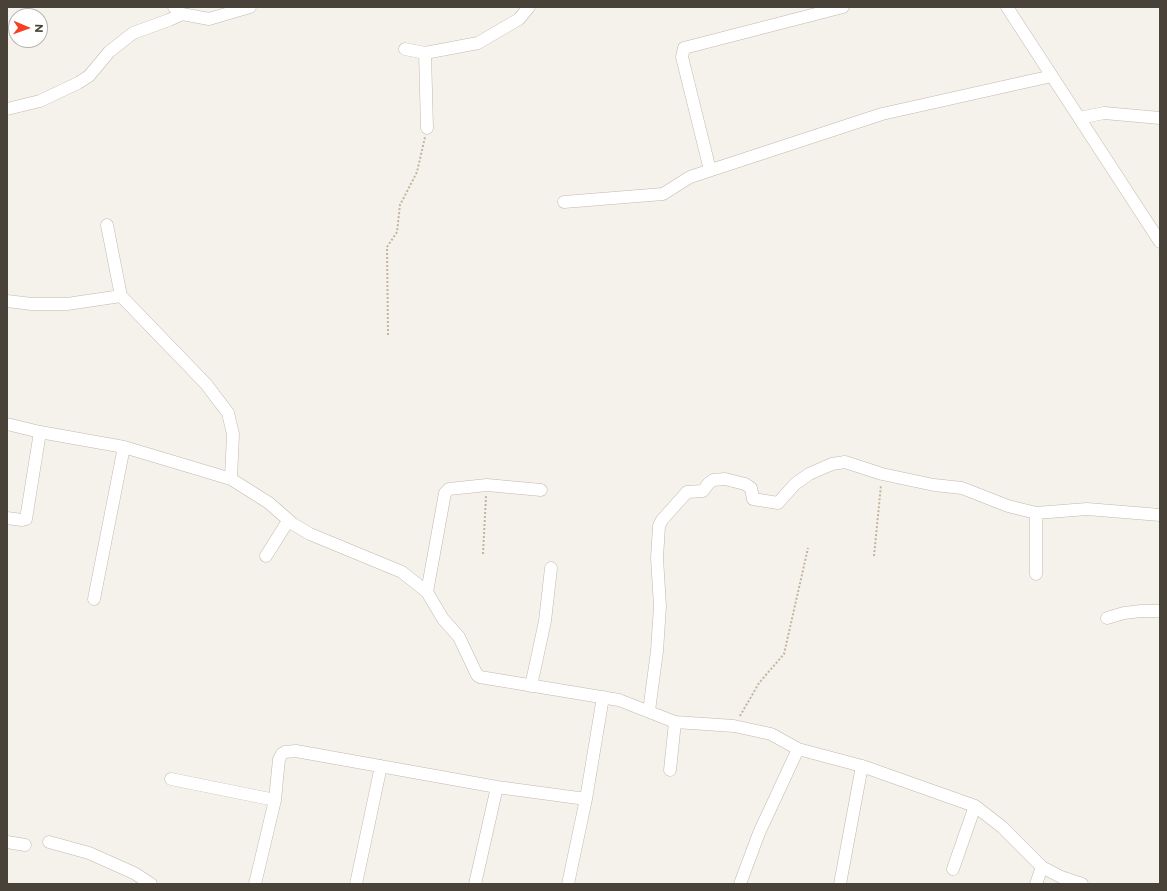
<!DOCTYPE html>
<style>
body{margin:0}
#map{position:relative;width:1167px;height:891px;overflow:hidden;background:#f5f2eb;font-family:Montserrat,sans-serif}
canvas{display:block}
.frame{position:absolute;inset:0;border:8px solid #494238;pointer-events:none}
.north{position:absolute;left:8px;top:8px;width:40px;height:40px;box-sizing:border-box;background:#fff;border:1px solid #b6b3af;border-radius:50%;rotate:92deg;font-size:11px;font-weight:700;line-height:16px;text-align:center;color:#494238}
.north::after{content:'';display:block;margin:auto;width:14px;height:18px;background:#f54022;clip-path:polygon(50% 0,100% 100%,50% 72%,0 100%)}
</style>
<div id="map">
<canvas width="1167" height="891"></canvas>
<div class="frame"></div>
<div class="north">N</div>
</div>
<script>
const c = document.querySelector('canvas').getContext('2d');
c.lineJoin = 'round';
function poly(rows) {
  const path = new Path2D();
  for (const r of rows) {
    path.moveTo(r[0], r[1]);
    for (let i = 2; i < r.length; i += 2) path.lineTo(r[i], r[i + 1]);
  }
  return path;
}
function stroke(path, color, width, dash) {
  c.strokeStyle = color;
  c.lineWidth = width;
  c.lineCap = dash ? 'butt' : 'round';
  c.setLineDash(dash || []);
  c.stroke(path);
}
const minor = poly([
 [174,7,182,14,209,19,250,7],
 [1007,7,1160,242],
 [405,49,425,53,478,43,519,19,529,7],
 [425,53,427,128],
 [7,109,40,101,78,83,89,76,109,52,133,33,169,20,182,14],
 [1079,118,1104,113,1160,118],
 [710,170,682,57,684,48,843,7],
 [564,202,663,194,690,177,882,114,1052,76],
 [107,225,121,296,206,384,228,413,233,434,231,479],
 [7,301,32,304,67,304,121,296],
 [7,424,40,432,124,447,231,479,269,503,293,524,310,534,402,572,427,592,443,619,459,637,477,675,480,677,619,700,675,722,734,726,771,734,798,749,862,766,975,806,1002,827,1042,867,1061,877,1082,884],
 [7,518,22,520,26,519,40,432],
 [266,556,288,521],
 [1036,574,1036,513],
 [427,592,445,493,449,489,487,485,541,490],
 [94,599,124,447],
 [1107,618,1124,613,1141,611,1160,611],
 [531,686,545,621,551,568],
 [649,711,657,651,660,606,657,558,659,526,662,520,687,492,703,491,708,484,713,480,725,479,745,484,751,488,753,499,778,503,795,484,809,474,832,464,845,462,882,474,934,485,962,488,1008,506,1036,513,1087,509,1160,515],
 [670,770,675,722],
 [171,779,275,800],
 [7,842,25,845],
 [49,842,89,853,134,873,151,884],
 [953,869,975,806],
 [255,884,275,800,279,759,282,754,285,752,296,751,497,787,586,799],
 [356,884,381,766],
 [475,884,497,787],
 [568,884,586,799,603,697],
 [740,884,759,833,798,749],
 [840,884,862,766],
 [1036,884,1042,867]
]);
stroke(minor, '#c0b9ad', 13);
stroke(poly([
 [388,335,387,247,397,232,400,205,417,172,425,137],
 [483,554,486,496],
 [874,556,881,485],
 [740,716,759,683,784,654,808,548]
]), '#c2b59f', 2, [2, 2]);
stroke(minor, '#fff', 12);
</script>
